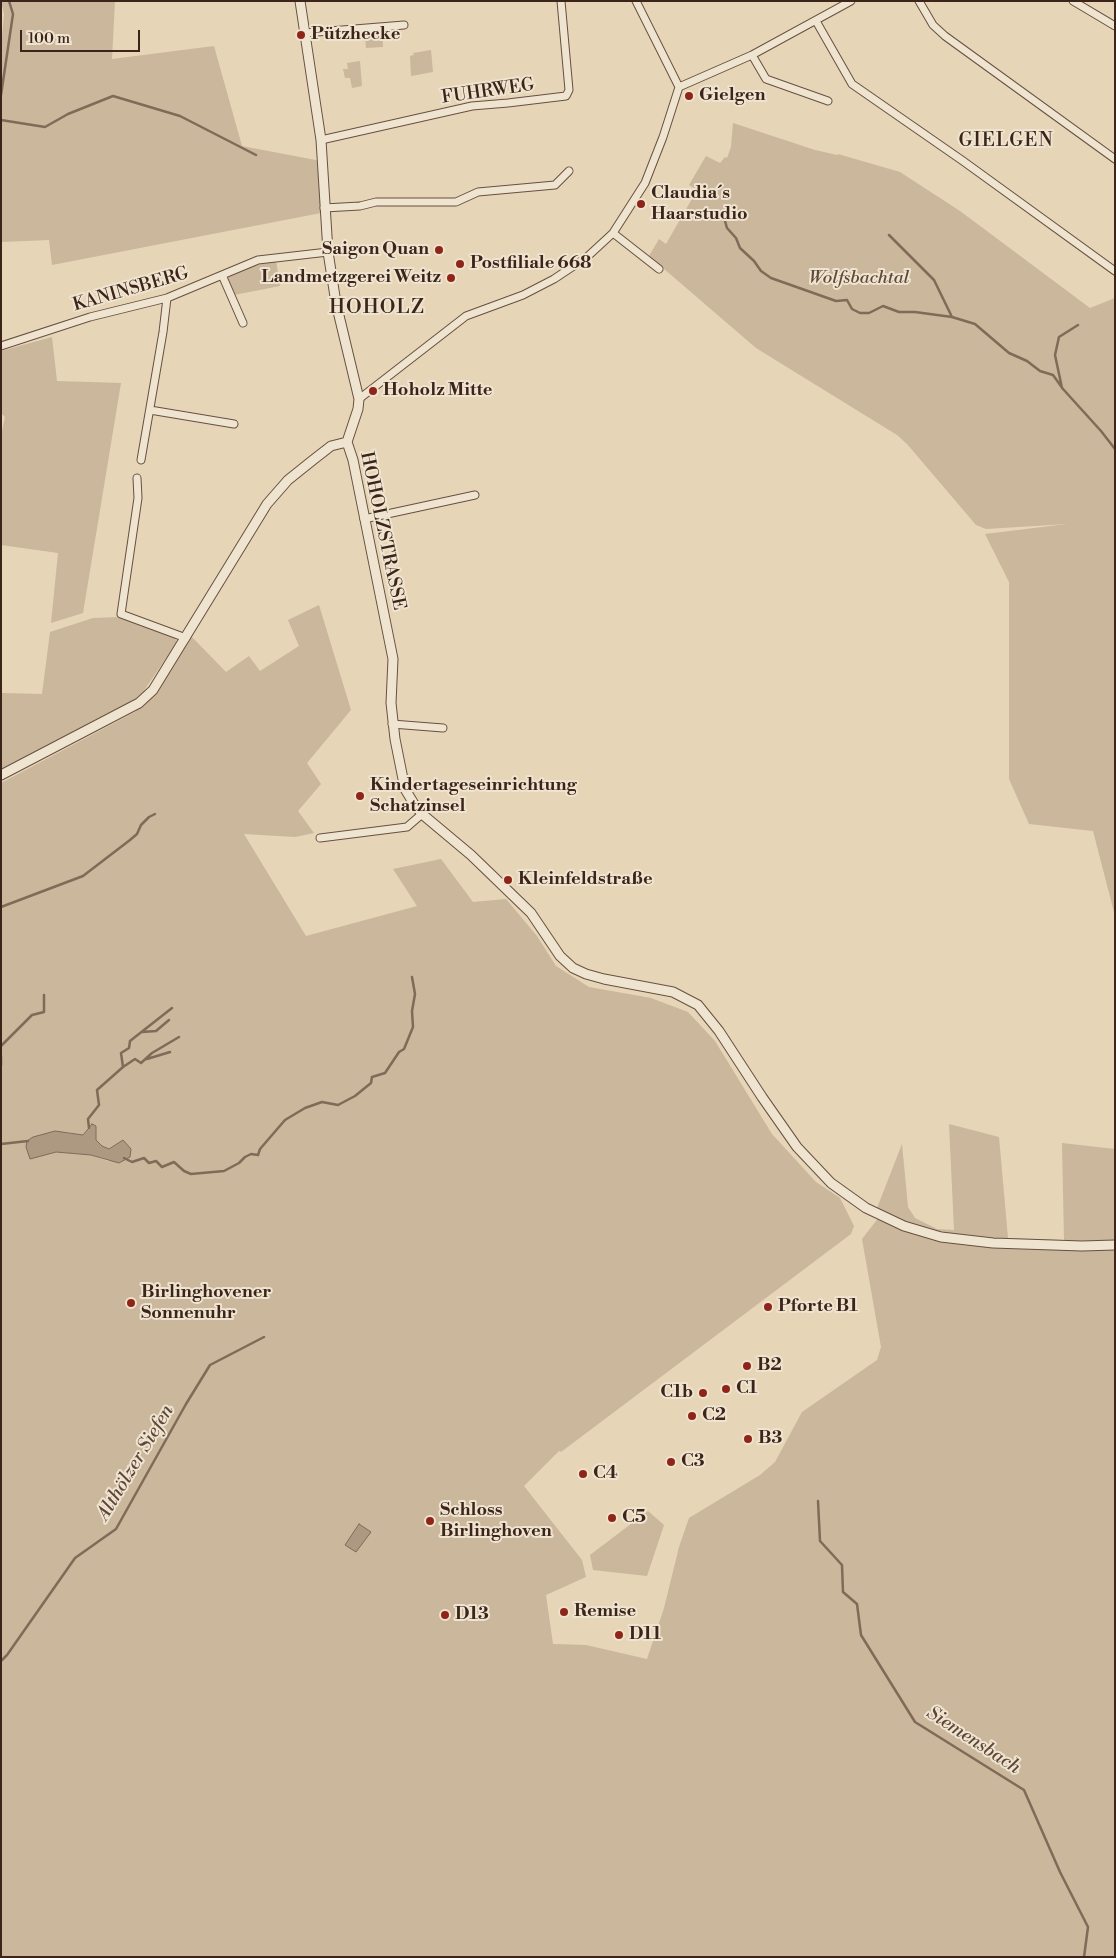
<!DOCTYPE html>
<meta charset="utf-8">
<style>
body{margin:0}
#map{position:relative;width:1116px;height:1958px;overflow:hidden;background:#e7d5b7;font-family:"Libre Bodoni",serif}
canvas{display:block}
.frame{position:absolute;inset:0;border:2px solid #3c241a;pointer-events:none}
.scale{position:absolute;left:20px;top:30px;width:120px;height:22px;box-sizing:border-box;border:2px solid #3c241a;border-top:0;padding-left:6px;font-size:15px;line-height:18px;white-space:nowrap;color:#3c241a;-webkit-text-stroke:4px #efe4d0;paint-order:stroke}
</style>
<div id="map">
<canvas width="1116" height="1958"></canvas>
<div class="frame"></div>
<div class="scale">100 m</div>
</div>
<script>
const c = document.querySelector('canvas').getContext('2d');
c.lineJoin = 'round';
function fillPath(path, color) {
  c.fillStyle = color;
  c.fill(path, 'evenodd');
}
function poly(rows) {
  const path = new Path2D();
  for (const r of rows) {
    path.moveTo(r[0], r[1]);
    for (let i = 2; i < r.length; i += 2) path.lineTo(r[i], r[i + 1]);
  }
  return path;
}
function stroke(path, color, width, dash) {
  c.strokeStyle = color;
  c.lineWidth = width;
  c.lineCap = dash ? 'butt' : 'round';
  c.setLineDash(dash || []);
  c.stroke(path);
}
function label(font, color, halo, rows, align = 'center') {
  c.font = font + ' "Libre Bodoni",serif';
  c.lineWidth = 4;
  c.setLineDash([]);
  c.textBaseline = 'middle';
  c.strokeStyle = halo;
  c.fillStyle = color;
  for (const [text, x, y, turn = 0] of rows) {
    c.save();
    c.translate(x, y);
    c.rotate((+turn || 0) * Math.PI / 180);
    c.textAlign = isNaN(turn) ? turn : align;
    if (halo) c.strokeText(text, 0, 0);
    c.fillText(text, 0, 0);
    c.restore();
  }
}
fillPath(poly([
 [1,1,115,1,112,59,214,46,242,146,321,161,321,213,52,265,49,240,1,242,1,47,4,14],
 [382,27,383,47,366,48,365,37,371,37,370,28],
 [431,50,433,72,411,76,410,56,414,55,413,53],
 [360,61,362,86,352,88,350,78,345,78,343,69,348,69,347,63],
 [733,123,815,150,837,155,838,154,900,172,960,211,1090,308,1115,298,1115,916,1093,831,1029,824,1009,779,1009,582,985,534,1067,524,986,529,976,525,907,444,897,435,756,348,649,256,659,239,666,244,697,190,689,185,706,156,720,163,725,157,727,158,731,147],
 [276,260,280,286,234,295,227,278,247,268],
 [52,337,57,381,121,383,83,613,51,623,58,553,1,545,1,436,5,417,1,413,1,351],
 [319,605,351,710,307,763,321,784,298,811,314,833,295,837,244,834,306,936,417,906,393,869,441,859,473,902,506,899,537,936,556,966,589,987,651,998,688,1012,715,1041,772,1134,816,1182,840,1198,854,1226,851,1234,561,1452,559,1451,524,1486,582,1560,586,1577,546,1595,553,1644,586,1645,647,1659,664,1608,679,1547,689,1518,760,1475,775,1462,802,1412,877,1360,881,1347,862,1239,883,1212,877,1208,902,1144,908,1207,915,1218,937,1229,954,1230,949,1124,999,1137,1008,1238,1064,1240,1062,1143,1115,1149,1115,1957,1,1957,1,783,135,712,156,693,191,636,226,672,249,656,260,671,299,646,288,620],
 [89,1126,96,1126,96,1140,102,1146,109,1149,123,1140,108,1161,91,1155,56,1152,66,1132,83,1135],
 [120,617,174,636,177,642,141,695,128,704,1,769,1,693,42,694,50,632,93,618],
 [648,1511,664,1525,647,1576,593,1570,590,1555]
]), '#cab79c');
const water = poly([
 [92,1124,96,1126,96,1140,102,1146,109,1149,123,1140,131,1149,130,1157,119,1163,91,1155,56,1152,30,1159,26,1147,27,1141,33,1137,55,1131,83,1135,92,1124],
 [359,1524,371,1532,356,1552,345,1545,359,1524]
]);
fillPath(water, '#ad9982');
stroke(water, '#806a58', 1);
stroke(poly([
 [1,95,13,14,9,1],
 [1,120,45,127,68,114,113,96,180,116,256,155],
 [726,212,725,221,727,228,736,238,740,248,754,261,761,271,771,278,836,301,847,300,852,309,860,313,869,313,883,306,899,312,915,312,952,317,975,324,1009,353,1027,361,1040,371,1053,375,1063,389,1101,431,1115,449],
 [889,235,934,280,952,317],
 [1062,388,1055,355,1059,337,1078,325],
 [1,907,83,876,130,840,137,834,141,825,149,817,155,814],
 [142,1032,156,1031,169,1020],
 [1,1046,32,1015,44,1012,44,995],
 [1,1057,1,1065],
 [147,1059,170,1052],
 [123,1067,135,1059,141,1063,152,1053,179,1037],
 [89,1128,88,1119,99,1105,97,1090,123,1067,121,1053,129,1048,130,1041,172,1008],
 [1,1144,28,1141],
 [124,1158,132,1162,144,1158,149,1163,156,1161,162,1167,174,1162,184,1171,191,1174,224,1171,239,1163,245,1157,251,1154,258,1155,260,1149,285,1120,305,1108,322,1102,338,1105,355,1096,371,1083,372,1077,385,1073,399,1052,404,1049,413,1027,412,1011,415,994,412,977],
 [818,1501,820,1541,842,1565,843,1592,857,1604,861,1635,915,1722,1024,1790,1060,1872,1088,1927,1084,1957],
 [1,1661,7,1655,75,1558,116,1529,186,1404,210,1365,264,1337]
]), '#806a58', 2.5);
const minor = poly([
 [636,1,679,87],
 [919,1,933,25,945,36,1115,159],
 [1073,1,1115,26],
 [816,21,852,84,963,161,1115,271],
 [305,33,404,25],
 [752,55,766,79,828,101],
 [321,140,472,106,508,103,566,96,569,90,561,1],
 [324,208,360,206,376,202,456,202,478,192,555,185,569,171],
 [613,233,659,269],
 [222,275,243,323],
 [1,346,90,317,167,298,258,260,328,252],
 [359,399,466,316,523,295,554,279,587,257,613,233,645,183,663,137,679,87,752,55,851,1],
 [150,410,234,424],
 [141,460,163,332,167,298],
 [137,478,138,498,121,614,186,638],
 [364,519,475,495],
 [392,724,443,728],
 [320,838,407,827,422,814]
]);
const tertiary = poly([
 [300,1,321,140,328,252,336,303,359,399,358,409,347,442,353,460,393,659,391,703,395,739,405,789,414,804,422,814,471,855,531,913,560,956,573,968,586,974,604,979,673,992,698,1005,719,1031,762,1097,797,1147,831,1183,866,1208,904,1226,941,1237,993,1243,1082,1246,1115,1245],
 [1,775,139,703,153,690,267,504,288,480,313,460,331,446,347,442]
]);
stroke(minor, '#675041', 9);
stroke(tertiary, '#675041', 11);
stroke(minor, '#efe4d0', 7);
stroke(tertiary, '#efe4d0', 9);
for (const [x, y, r, color] of [
 [301,35,5,"#8f2418"],
 [689,96,5,"#8f2418"],
 [641,204,5,"#8f2418"],
 [439,250,5,"#8f2418"],
 [460,264,5,"#8f2418"],
 [451,278,5,"#8f2418"],
 [373,391,5,"#8f2418"],
 [360,796,5,"#8f2418"],
 [508,880,5,"#8f2418"],
 [131,1303,5,"#8f2418"],
 [768,1307,5,"#8f2418"],
 [747,1366,5,"#8f2418"],
 [726,1389,5,"#8f2418"],
 [703,1393,5,"#8f2418"],
 [692,1416,5,"#8f2418"],
 [748,1439,5,"#8f2418"],
 [671,1462,5,"#8f2418"],
 [583,1474,5,"#8f2418"],
 [612,1518,5,"#8f2418"],
 [430,1521,5,"#8f2418"],
 [564,1612,5,"#8f2418"],
 [445,1615,5,"#8f2418"],
 [619,1635,5,"#8f2418"]
]) {
  const dot = new Path2D();
  dot.arc(x, y, r, 0, 2 * Math.PI);
  c.fillStyle = color;
  c.fill(dot);
  stroke(dot, '#efe4d0', 2);
}
label('bold 18px', '#3c241a', '#efe4d0', [
 ["Pützhecke",311,35],
 ["Gielgen",699,96],
 ["Claudia´s",651,194],
 ["Haarstudio",651,215],
 ["Saigon Quan",429,250,"right"],
 ["Postfiliale 668",470,264],
 ["Landmetzgerei Weitz",441,278,"right"],
 ["Hoholz Mitte",383,391],
 ["Kindertageseinrichtung",370,786],
 ["Schatzinsel",370,807],
 ["Kleinfeldstraße",518,880],
 ["Birlinghovener",141,1293],
 ["Sonnenuhr",141,1314],
 ["Pforte B1",778,1307],
 ["B2",757,1366],
 ["C1",736,1389],
 ["C1b",693,1393,"right"],
 ["C2",702,1416],
 ["B3",758,1439],
 ["C3",681,1462],
 ["C4",593,1474],
 ["Schloss",440,1511],
 ["Birlinghoven",440,1532],
 ["C5",622,1518],
 ["Remise",574,1612],
 ["D13",455,1615],
 ["D11",629,1635]
], 'left');
label('18px', '#3c241a', '#efe4d0', [
 ["FUHRWEG",488,92,-8],
 ["KANINSBERG",131,290,-16],
 ["HOHOLZSTRASSE",382,531,78]
]);
label('italic 18px', '#60493a', '#efe4d0', [
 ["Wolfsbachtal",859,279]
]);
c.letterSpacing = '1px';
label('19px', '#3c241a', '#efe4d0', [
 ["GIELGEN",1006,141]
]);
c.letterSpacing = '0px';
label('italic 19px', '#5e4739', '#efe4d0', [
 ["Althölzer Siefen",136,1463,-59],
 ["Siemensbach",973,1741,33]
]);
c.letterSpacing = '1px';
label('20px', '#3c241a', '#efe4d0', [
 ["HOHOLZ",377,308]
]);
c.letterSpacing = '0px';
</script>
